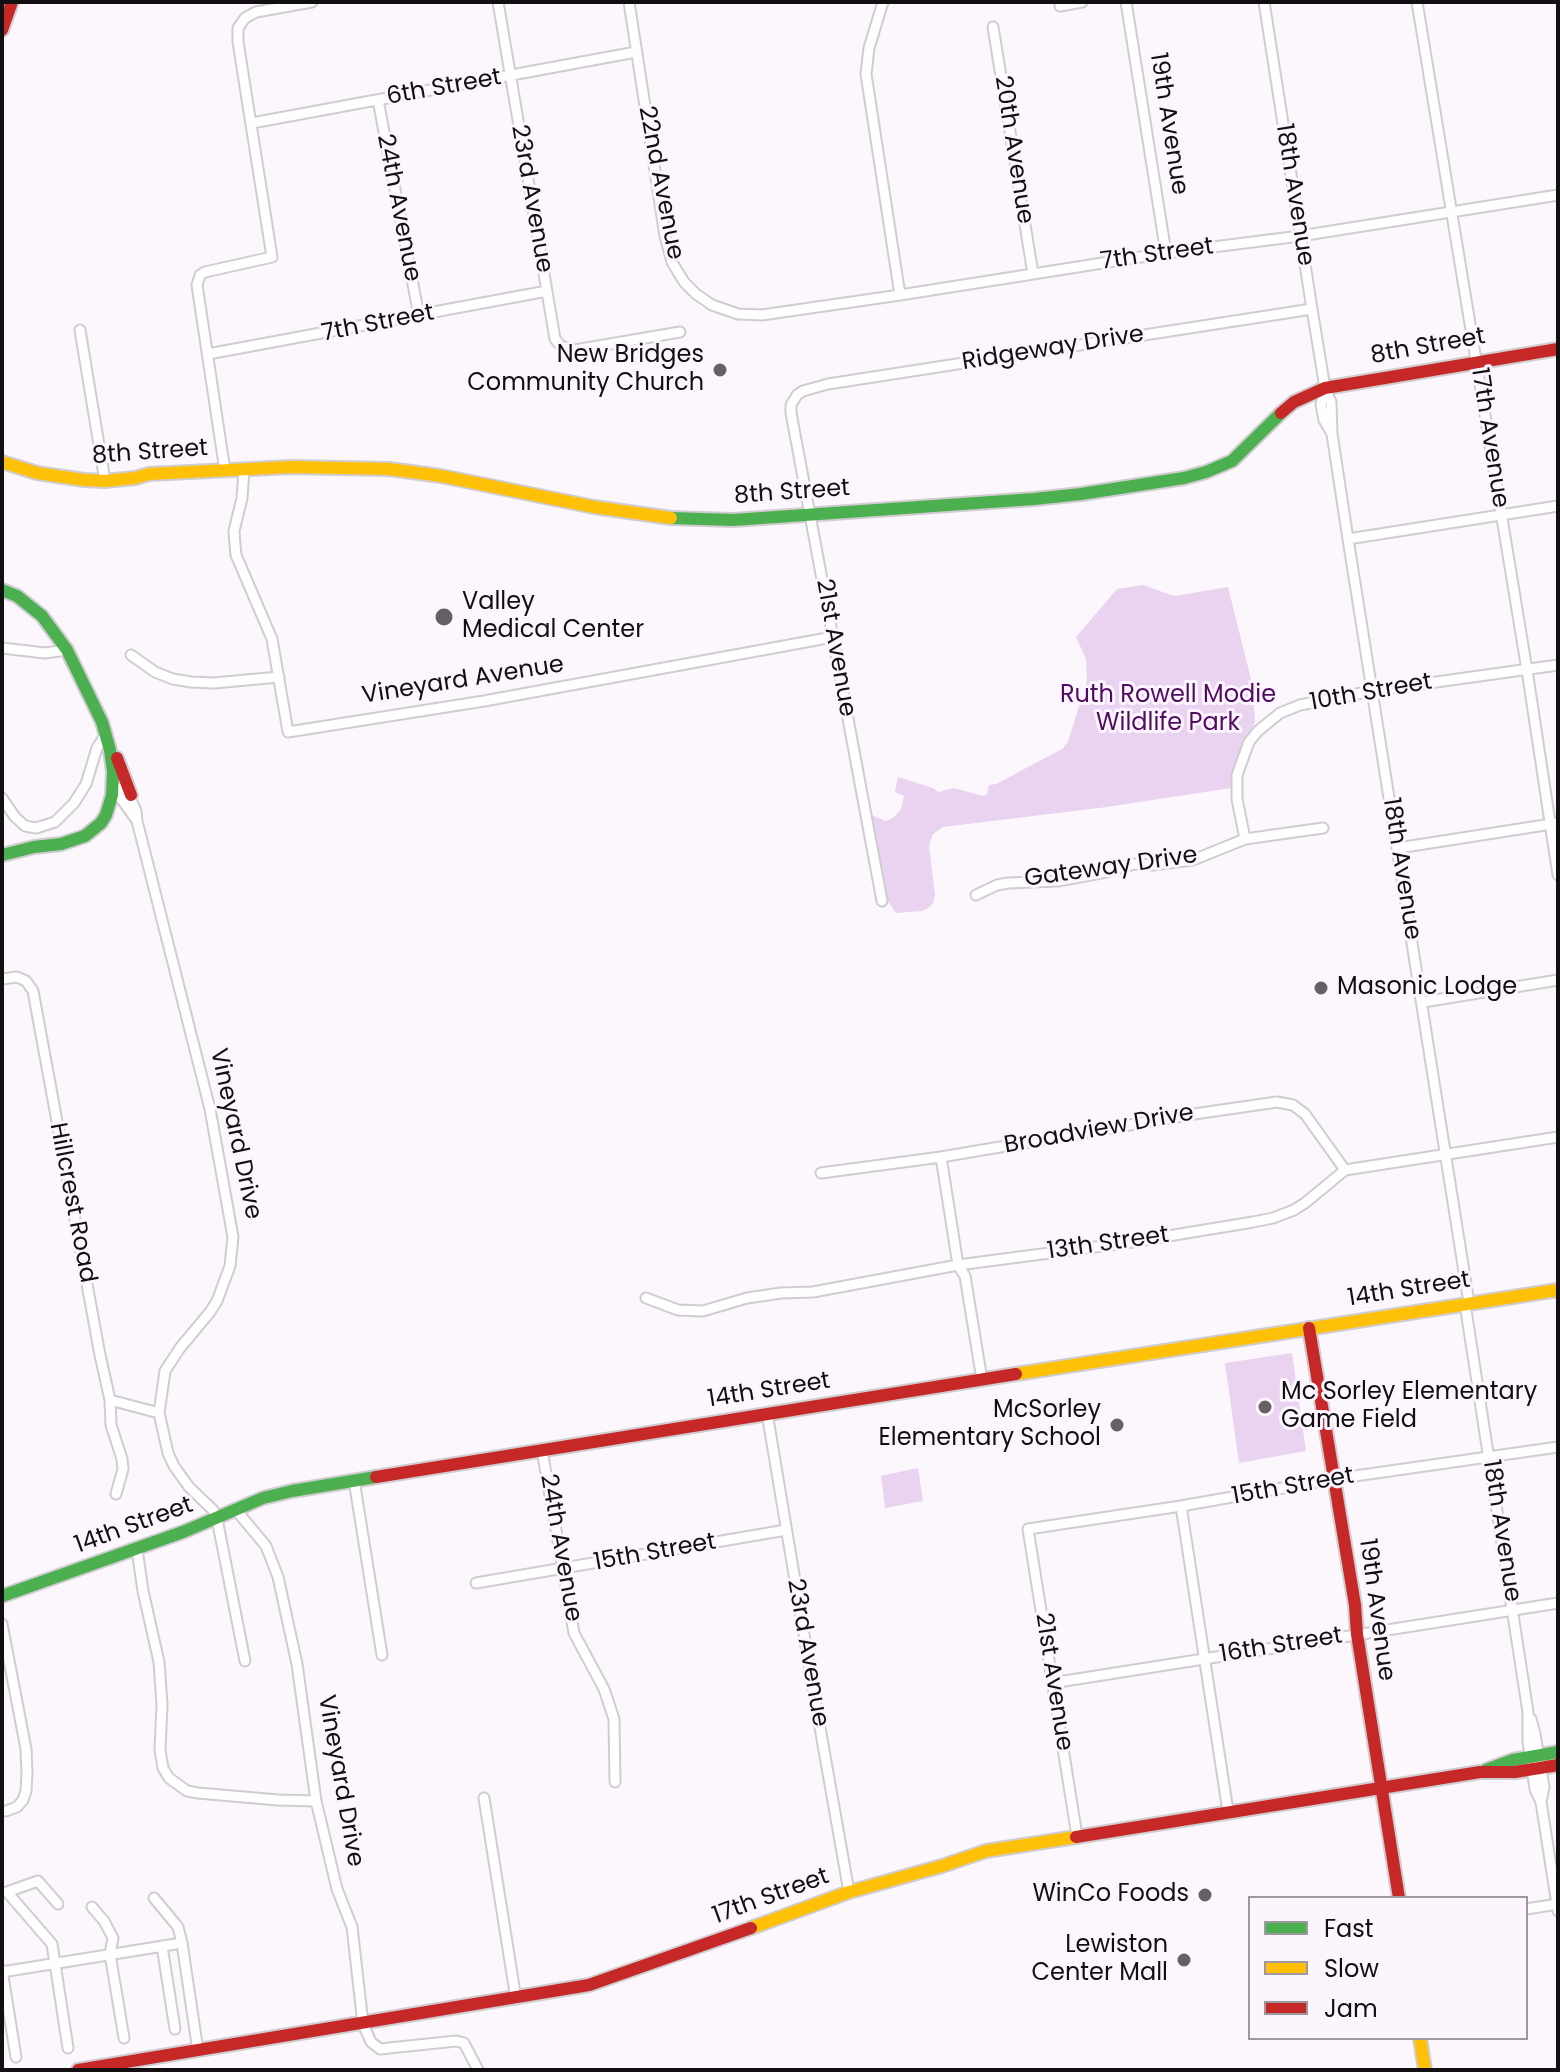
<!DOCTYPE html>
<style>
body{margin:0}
#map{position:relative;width:1560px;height:2072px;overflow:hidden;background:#fbf7fc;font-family:Poppins,sans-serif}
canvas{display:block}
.frame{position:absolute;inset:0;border:4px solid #120f12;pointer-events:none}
.legend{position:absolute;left:1248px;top:1896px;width:280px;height:144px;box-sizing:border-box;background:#fcf5fe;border:2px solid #9e99a0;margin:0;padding:10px 14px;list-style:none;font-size:24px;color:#120f12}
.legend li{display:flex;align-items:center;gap:16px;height:40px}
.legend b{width:40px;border:2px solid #9e99a0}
</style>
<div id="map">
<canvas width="1560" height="2072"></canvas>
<div class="frame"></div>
<ul class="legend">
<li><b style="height:10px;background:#4caf50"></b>Fast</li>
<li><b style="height:10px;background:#ffc107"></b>Slow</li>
<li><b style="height:10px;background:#c62828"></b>Jam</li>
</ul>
</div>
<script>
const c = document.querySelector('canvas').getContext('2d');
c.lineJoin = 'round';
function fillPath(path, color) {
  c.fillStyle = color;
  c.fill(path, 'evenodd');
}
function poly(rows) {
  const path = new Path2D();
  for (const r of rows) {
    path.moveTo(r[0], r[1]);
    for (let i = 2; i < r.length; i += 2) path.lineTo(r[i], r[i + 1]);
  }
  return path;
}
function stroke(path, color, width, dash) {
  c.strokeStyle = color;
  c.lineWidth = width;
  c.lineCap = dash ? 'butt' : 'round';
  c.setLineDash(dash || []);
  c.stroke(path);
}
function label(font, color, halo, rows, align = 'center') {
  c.font = font + ' Poppins,sans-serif';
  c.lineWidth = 6;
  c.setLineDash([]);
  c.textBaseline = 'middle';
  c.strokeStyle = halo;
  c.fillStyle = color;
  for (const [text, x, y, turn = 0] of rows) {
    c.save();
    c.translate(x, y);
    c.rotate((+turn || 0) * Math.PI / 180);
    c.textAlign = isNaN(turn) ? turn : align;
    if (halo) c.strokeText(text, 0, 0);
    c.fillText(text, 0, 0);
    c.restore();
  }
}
fillPath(poly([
 [1143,585,1174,596,1228,587,1252,683,1255,721,1231,788,1107,807,943,827,933,834,929,845,935,895,933,903,928,908,922,911,896,913,887,900,871,815,886,821,894,817,901,809,904,796,895,792,898,777,933,788,938,792,954,788,983,796,987,794,989,785,996,784,1062,749,1068,742,1087,680,1086,659,1076,637,1117,589],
 [1292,1353,1306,1451,1239,1463,1225,1363],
 [918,1468,923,1501,885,1508,881,1476]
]), '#ead3f0');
const street = poly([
 [498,2,555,339,561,346,575,350,680,332],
 [629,2,665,236,672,262,684,282,696,294,712,305,738,314,762,315,900,295,1166,253,1300,236,1558,195],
 [883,2,869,48,866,74,900,295],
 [1126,2,1166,253],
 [1264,2,1312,309,1325,388,1331,402,1332,434,1348,539,1469,1303],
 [1417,2,1527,670,1558,875],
 [1060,6,1082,2],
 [993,27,1033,274],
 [378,100,419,316],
 [252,123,636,52],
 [80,330,105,481],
 [208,354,547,291],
 [1325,389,1321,405,1324,420,1332,434],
 [244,470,242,498,234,531,235,545,236,555,272,639,288,732,484,701,833,637],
 [225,471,197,285,200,275,205,272,272,257,238,42,238,28,245,18,256,12,312,2],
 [1348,539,1558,506],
 [2,648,45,653,67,650],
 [131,655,155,672,173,679,191,682,214,683,279,677],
 [112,789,123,788,127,790,136,811,137,821,210,1109,233,1237,230,1266,217,1301,210,1312,180,1348,165,1371,159,1413,168,1453,174,1466,189,1487,213,1510,217,1519,245,1661],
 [112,795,120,797,137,821],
 [2,798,15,817,25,826,36,828,55,822,74,803,86,784,97,748,106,734],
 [1245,839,1237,799,1237,775,1249,742,1258,731,1280,713,1300,705,1372,691,1558,665],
 [1398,848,1558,823],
 [976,895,997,885,1008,883,1058,881,1106,872,1134,864,1153,865,1193,860,1245,839,1323,828],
 [882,901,791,413,791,405,797,395,803,391,828,384,1312,309],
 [2,979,17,977,26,981,33,991,100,1355,110,1400,159,1413],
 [1423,1002,1558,980],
 [941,1157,958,1265,965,1276,982,1380],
 [821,1173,941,1157,1194,1114,1277,1102,1293,1105,1305,1114,1345,1170],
 [646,1298,678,1310,703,1311,747,1298,781,1293,813,1292,958,1265,1126,1243,1253,1222,1273,1218,1294,1210,1305,1203,1345,1170,1558,1137],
 [1465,1304,1528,1712,1528,1741,1535,1789,1541,1802,1558,1911],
 [110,1400,111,1425,122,1459,123,1469,116,1494],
 [767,1413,813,1688,849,1892],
 [542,1450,574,1633,604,1689,614,1719,615,1782],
 [354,1480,382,1655],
 [1181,1506,1228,1811],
 [236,1510,266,1546,278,1577,297,1664,316,1801,337,1889,352,1927,363,2024,371,2042,380,2049,456,2041,464,2043,478,2070],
 [137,1549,143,1591,159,1662,162,1704,160,1750,163,1768,169,1778,187,1791,198,1793,278,1800,316,1801],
 [476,1583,786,1530],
 [2,1624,26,1749,27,1773,26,1791,23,1800,17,1807,6,1811],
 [1052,1683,1558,1603],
 [1531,1719,1535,1734,1544,1787,1541,1802],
 [484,1798,516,1999],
 [1077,1836,1028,1529,1181,1506,1334,1479,1558,1447],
 [154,1898,178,1927,182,1943],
 [58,1904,38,1881,7,1892,52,1944,68,2048],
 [92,1907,104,1921,113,1938,110,1954,124,2038],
 [1526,1909,1558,1904],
 [162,1946,175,2029],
 [2,1970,16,2057],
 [2,1972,182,1943,198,2051]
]);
const fast = poly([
 [671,518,733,520,1034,499,1081,494,1184,478,1206,472,1232,461,1281,413],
 [2,590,17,596,42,616,67,650,102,722,110,750,113,771,112,795,106,815,101,823,85,836,61,844,34,847,2,855],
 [2,1596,183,1532,263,1498,292,1491,376,1477],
 [1486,1770,1513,1760,1558,1752]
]);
const slow = poly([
 [2,462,37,473,84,480,105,481,135,478,149,474,291,467,389,469,441,476,594,507,671,518],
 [1016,1374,1558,1290],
 [751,1928,849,1892,942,1866,986,1851,1076,1837],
 [1420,2038,1425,2070]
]);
const jam = poly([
 [2,30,12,2],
 [1281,413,1294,402,1325,388,1558,349],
 [117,758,131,795],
 [1309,1328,1355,1605,1357,1634,1399,1898],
 [376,1477,1016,1374],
 [1076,1837,1480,1772,1515,1772,1558,1765],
 [78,2070,589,1985,751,1928]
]);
stroke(street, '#d0cdd0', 13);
stroke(fast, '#d0cdd0', 16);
stroke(slow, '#d0cdd0', 16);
stroke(jam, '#d0cdd0', 16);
stroke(street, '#fefeff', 9);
stroke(fast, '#4caf50', 12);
stroke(slow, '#ffc107', 12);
stroke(jam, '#c62828', 12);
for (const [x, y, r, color] of [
 [720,370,8,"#646064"],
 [444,617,10,"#646064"],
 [1321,988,8,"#646064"],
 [1265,1407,8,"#646064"],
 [1117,1425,8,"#646064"],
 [1205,1895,8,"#646064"],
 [1184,1960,8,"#646064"]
]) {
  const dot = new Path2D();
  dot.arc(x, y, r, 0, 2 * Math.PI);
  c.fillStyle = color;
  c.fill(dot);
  stroke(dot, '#fcf5fe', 3);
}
label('24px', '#120f12', '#fcf5fe', [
 ["6th Street",444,88,-10],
 ["19th Avenue",1168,124,81],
 ["20th Avenue",1013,150,81],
 ["22nd Avenue",660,183,79],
 ["18th Avenue",1294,195,81],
 ["23rd Avenue",531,199,80],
 ["24th Avenue",398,208,79],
 ["7th Street",1157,255,-8],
 ["7th Street",378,324,-11],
 ["8th Street",1428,347,-10],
 ["Ridgeway Drive",1053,349,-9],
 ["17th Avenue",1489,438,81],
 ["8th Street",150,453,-4],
 ["8th Street",792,493,-4],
 ["21st Avenue",835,648,80],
 ["Vineyard Avenue",463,681,-9],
 ["10th Street",1371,693,-10],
 ["Gateway Drive",1111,868,-8],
 ["18th Avenue",1401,869,81],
 ["Broadview Drive",1099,1130,-10],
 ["Vineyard Drive",235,1134,78],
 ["Hillcrest Road",72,1203,79],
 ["13th Street",1108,1244,-8],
 ["14th Street",1409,1290,-9],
 ["14th Street",769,1391,-9],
 ["15th Street",1293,1487,-10],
 ["14th Street",134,1526,-20],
 ["18th Avenue",1501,1531,81],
 ["24th Avenue",560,1548,80],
 ["15th Street",655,1553,-10],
 ["19th Avenue",1376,1610,82],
 ["16th Street",1281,1646,-9],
 ["23rd Avenue",807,1653,80],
 ["21st Avenue",1053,1682,81],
 ["Vineyard Drive",340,1781,80],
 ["17th Street",771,1897,-20]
]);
label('24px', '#120f12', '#fcf5fe', [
 ["New Bridges",704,356],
 ["Community Church",704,384],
 ["Valley",462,603,"left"],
 ["Medical Center",462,631,"left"],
 ["Masonic Lodge",1337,988,"left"],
 ["Mc Sorley Elementary",1281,1393,"left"],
 ["Game Field",1281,1421,"left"],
 ["McSorley",1101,1411],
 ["Elementary School",1101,1439],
 ["WinCo Foods",1189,1895],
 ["Lewiston",1168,1946],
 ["Center Mall",1168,1974]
], 'right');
label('24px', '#500c5f', '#fcf5fe', [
 ["Ruth Rowell Modie",1168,696],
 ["Wildlife Park",1168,724]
]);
</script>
